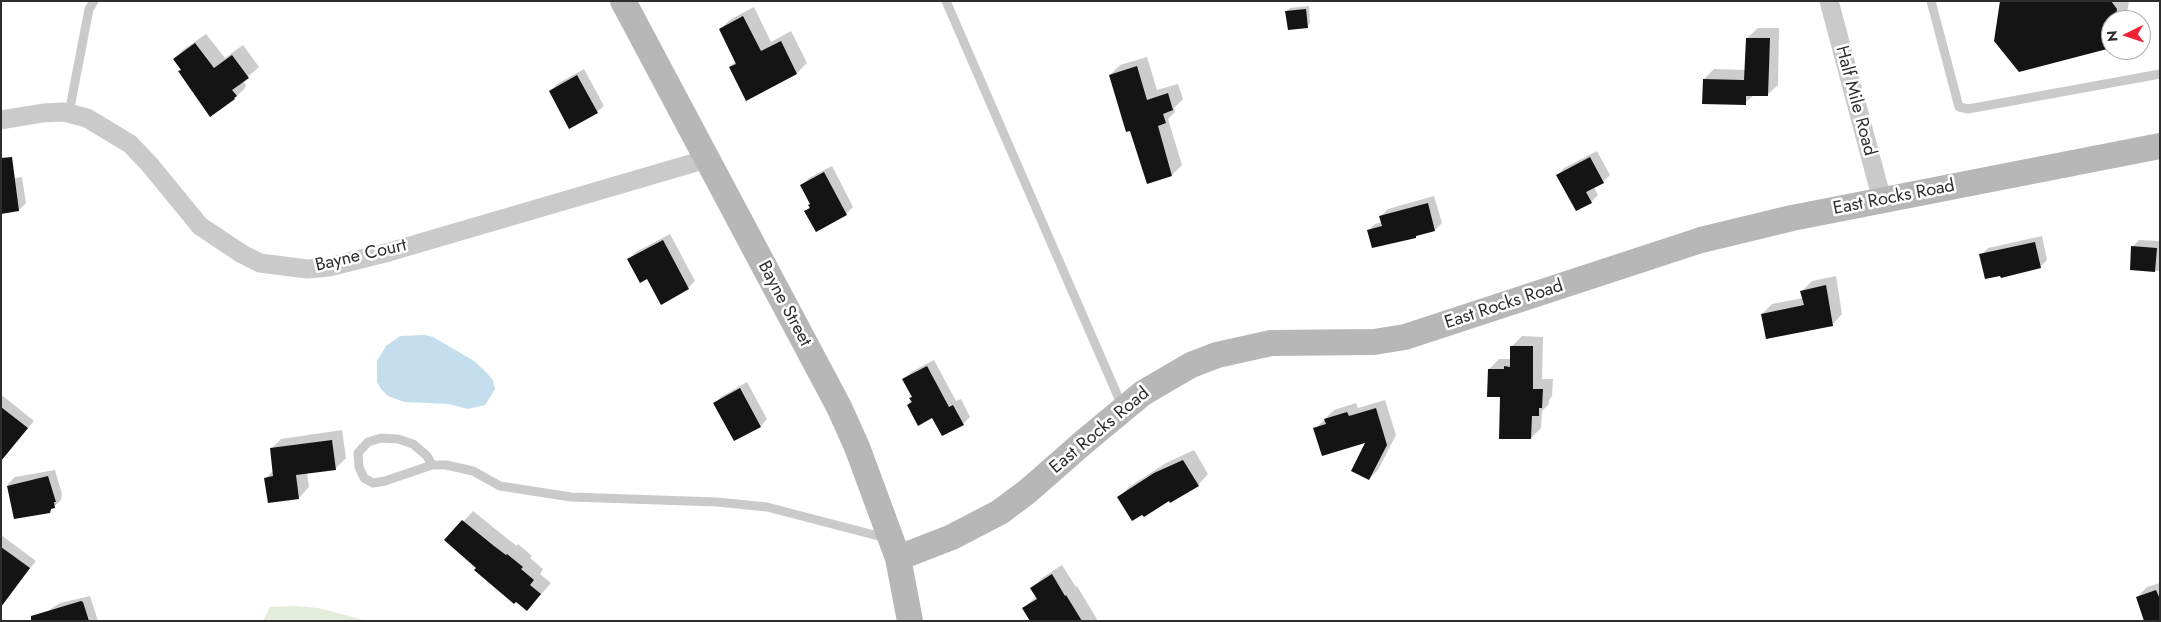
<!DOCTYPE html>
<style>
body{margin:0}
#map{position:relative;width:2161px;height:622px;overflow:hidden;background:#fff;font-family:Jost,sans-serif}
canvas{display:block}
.frame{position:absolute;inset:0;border:2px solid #2d2d2d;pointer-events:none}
.north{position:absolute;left:2101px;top:10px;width:50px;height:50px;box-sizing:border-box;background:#fff;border:1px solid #ababab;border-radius:50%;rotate:266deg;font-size:14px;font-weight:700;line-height:20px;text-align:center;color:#2d2d2d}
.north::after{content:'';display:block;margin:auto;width:18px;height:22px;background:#f12335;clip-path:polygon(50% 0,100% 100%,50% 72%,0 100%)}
</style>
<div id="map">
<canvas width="2161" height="622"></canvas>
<div class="frame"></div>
<div class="north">N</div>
</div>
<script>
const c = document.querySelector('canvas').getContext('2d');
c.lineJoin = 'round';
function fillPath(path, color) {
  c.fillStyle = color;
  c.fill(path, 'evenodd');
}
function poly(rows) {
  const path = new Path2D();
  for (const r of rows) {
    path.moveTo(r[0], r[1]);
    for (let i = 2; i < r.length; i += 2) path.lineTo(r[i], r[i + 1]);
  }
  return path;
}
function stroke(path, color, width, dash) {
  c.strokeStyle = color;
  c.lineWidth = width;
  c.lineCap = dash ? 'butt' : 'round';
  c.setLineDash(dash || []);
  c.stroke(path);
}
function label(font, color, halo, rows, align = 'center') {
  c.font = font + ' Jost,sans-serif';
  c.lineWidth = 5;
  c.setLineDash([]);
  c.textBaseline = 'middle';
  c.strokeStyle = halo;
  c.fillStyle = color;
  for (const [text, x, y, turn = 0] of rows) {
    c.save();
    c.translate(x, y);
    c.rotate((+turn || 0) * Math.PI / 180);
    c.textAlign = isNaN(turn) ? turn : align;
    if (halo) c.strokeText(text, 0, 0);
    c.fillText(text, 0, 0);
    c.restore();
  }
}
fillPath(poly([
 [297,606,318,608,368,621,263,621,270,607]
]), '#e4ecda');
fillPath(poly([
 [425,335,433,337,474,361,487,373,493,380,495,389,485,405,468,409,449,404,404,402,388,396,381,389,377,382,377,361,386,346,400,336]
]), '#c4deee');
fillPath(poly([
 [2000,1,2129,1,2126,20,2111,20,2111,46],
 [1309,6,1310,23,1307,26,1287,11,1290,8],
 [754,7,771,42,791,31,807,63,797,73,746,99,730,67,736,61,720,29,731,19],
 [1758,28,1779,28,1778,85,1767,95,1754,95,1745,103,1704,79,1714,69,1746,70,1747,38],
 [206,34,225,58,243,45,259,67,243,81,246,85,245,88,235,98,211,115,174,59,184,49],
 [1147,57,1157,90,1178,84,1183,99,1174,108,1175,112,1168,119,1182,165,1172,175,1131,130,1110,75,1120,65],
 [584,69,604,106,597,112,550,91,557,84],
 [1597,151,1610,175,1603,182,1594,187,1598,195,1591,202,1558,175,1564,168],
 [832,166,853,207,846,214,806,212,812,203,802,185,809,178],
 [22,177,26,203,19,210,1,180],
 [1434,196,1442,223,1435,230,1415,237,1368,231,1375,224,1382,222,1381,216,1388,209],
 [670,234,695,281,688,288,648,277,629,259,636,252],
 [2042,236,2047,260,2040,267,1981,255,1988,248],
 [2139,240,2160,241,2160,271,2131,269,2132,247],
 [1836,276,1842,314,1832,325,1762,314,1772,304,1803,298,1802,291,1812,281],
 [1522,336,1543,337,1542,379,1553,379,1552,396,1549,400,1549,404,1542,411,1541,428,1531,438,1501,396,1489,369,1499,359,1511,359,1511,347],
 [934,360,956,401,961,399,970,417,963,424,942,435,933,416,908,405,913,396,904,379,911,372],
 [747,382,767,419,761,426,734,440,714,404,721,397],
 [3,396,34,421,8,452,1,453,1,397],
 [1385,400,1396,435,1378,470,1369,479,1368,441,1315,429,1334,410,1356,403,1358,408],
 [342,430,346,458,335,469,307,473,309,487,299,498,266,478,274,470,271,449,281,439],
 [1194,450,1208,474,1198,485,1169,500,1119,497,1129,487,1166,463],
 [55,470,62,494,61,500,49,511,15,517,8,484,15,477],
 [473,511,504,536,517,546,518,544,532,556,530,558,543,569,540,574,551,583,537,599,477,568,446,540],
 [1,535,36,561,8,596,1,592],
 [1062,565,1076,587,1077,586,1098,621,1031,621,1023,608,1037,596,1032,588,1042,578],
 [2160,583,2160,621,2137,597,2147,587],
 [90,596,98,621,47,621,45,614,52,608,60,603]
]), '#0003');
fillPath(poly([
 [2000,1,2111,1,2117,9,2115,20,2111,20,2111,48,2019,72,1994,41],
 [1306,9,1308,28,1288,30,1285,11],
 [743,16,761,51,781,41,797,74,746,101,729,67,736,64,719,29],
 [1746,38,1770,38,1768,96,1746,96,1746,105,1702,104,1703,79,1744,80],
 [195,43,214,68,232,55,249,78,232,90,237,96,234,98,235,99,210,117,178,71,181,70,173,59],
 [1137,66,1147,100,1168,93,1173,110,1163,114,1166,123,1158,126,1172,176,1147,184,1130,131,1126,132,1109,75],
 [577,75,598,113,569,129,549,91],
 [12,157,19,211,1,214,1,158],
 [1590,157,1604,183,1586,192,1592,203,1576,211,1556,175],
 [824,172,847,215,816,232,804,211,810,208,808,205,810,204,800,185],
 [1428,203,1435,231,1416,236,1416,238,1372,248,1367,230,1382,226,1379,216],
 [663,240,689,289,661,305,647,279,640,283,627,259],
 [2035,242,2041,268,2001,278,2000,276,1985,279,1979,254],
 [2131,246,2157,248,2155,272,2130,270],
 [1826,285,1833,326,1766,339,1761,314,1804,305,1800,291],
 [1510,346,1533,346,1533,389,1543,389,1542,408,1539,408,1539,416,1532,416,1531,439,1499,439,1500,397,1487,397,1488,369,1504,369,1504,366,1510,367],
 [927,366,949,407,953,405,964,425,942,436,932,418,918,426,907,405,912,402,909,398,912,397,902,379],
 [740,388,761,427,734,441,713,403],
 [1,407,28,428,1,461],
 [1376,408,1387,445,1369,480,1351,471,1365,443,1322,456,1313,428,1326,424,1324,419,1347,412,1349,416],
 [332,440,336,470,296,475,299,499,268,503,264,478,273,476,270,448],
 [1183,460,1199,486,1170,503,1169,501,1144,517,1142,515,1132,521,1117,497,1154,473],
 [48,476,56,502,54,502,55,508,51,509,50,513,14,519,7,486],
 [462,520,494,546,506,555,507,554,523,567,521,569,534,580,530,585,541,594,527,611,516,602,514,604,474,570,476,568,444,540],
 [1,547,30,568,1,607],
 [1052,574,1065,596,1066,595,1082,621,1030,621,1022,608,1037,599,1030,588],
 [2156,590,2160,599,2160,621,2144,621,2136,597],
 [81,601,83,602,89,621,31,621,31,616]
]), '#141414');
stroke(poly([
 [946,1,1123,408],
 [1931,1,1959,107,1968,109,2160,74],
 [69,113,89,9,94,1],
 [432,465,427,456,413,444,398,439,381,438,368,442,358,453,359,467,364,478,373,483,385,481,432,465,446,465,473,471,500,486,571,497,717,502,767,507,886,538]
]), '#cacaca', 9);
stroke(poly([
 [1829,1,1882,200],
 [1,120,43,113,64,112,87,118,130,144,150,165,200,226,242,254,260,263,307,269,329,267,389,252,707,159]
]), '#cacaca', 19);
stroke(poly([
 [623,1,839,407,857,447,898,558,910,621],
 [898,558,952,537,1000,512,1028,491,1085,441,1143,393,1191,365,1217,355,1271,343,1374,342,1405,337,1701,240,1792,218,2160,146]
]), '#b7b7b7', 26);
label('18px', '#2d2d2d', '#fff', [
 ["Half Mile Road",1855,101,75],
 ["East Rocks Road",1894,198,-11],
 ["Bayne Court",361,256,-13],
 ["Bayne Street",784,304,62],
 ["East Rocks Road",1504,305,-18],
 ["East Rocks Road",1100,431,-40]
]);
</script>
